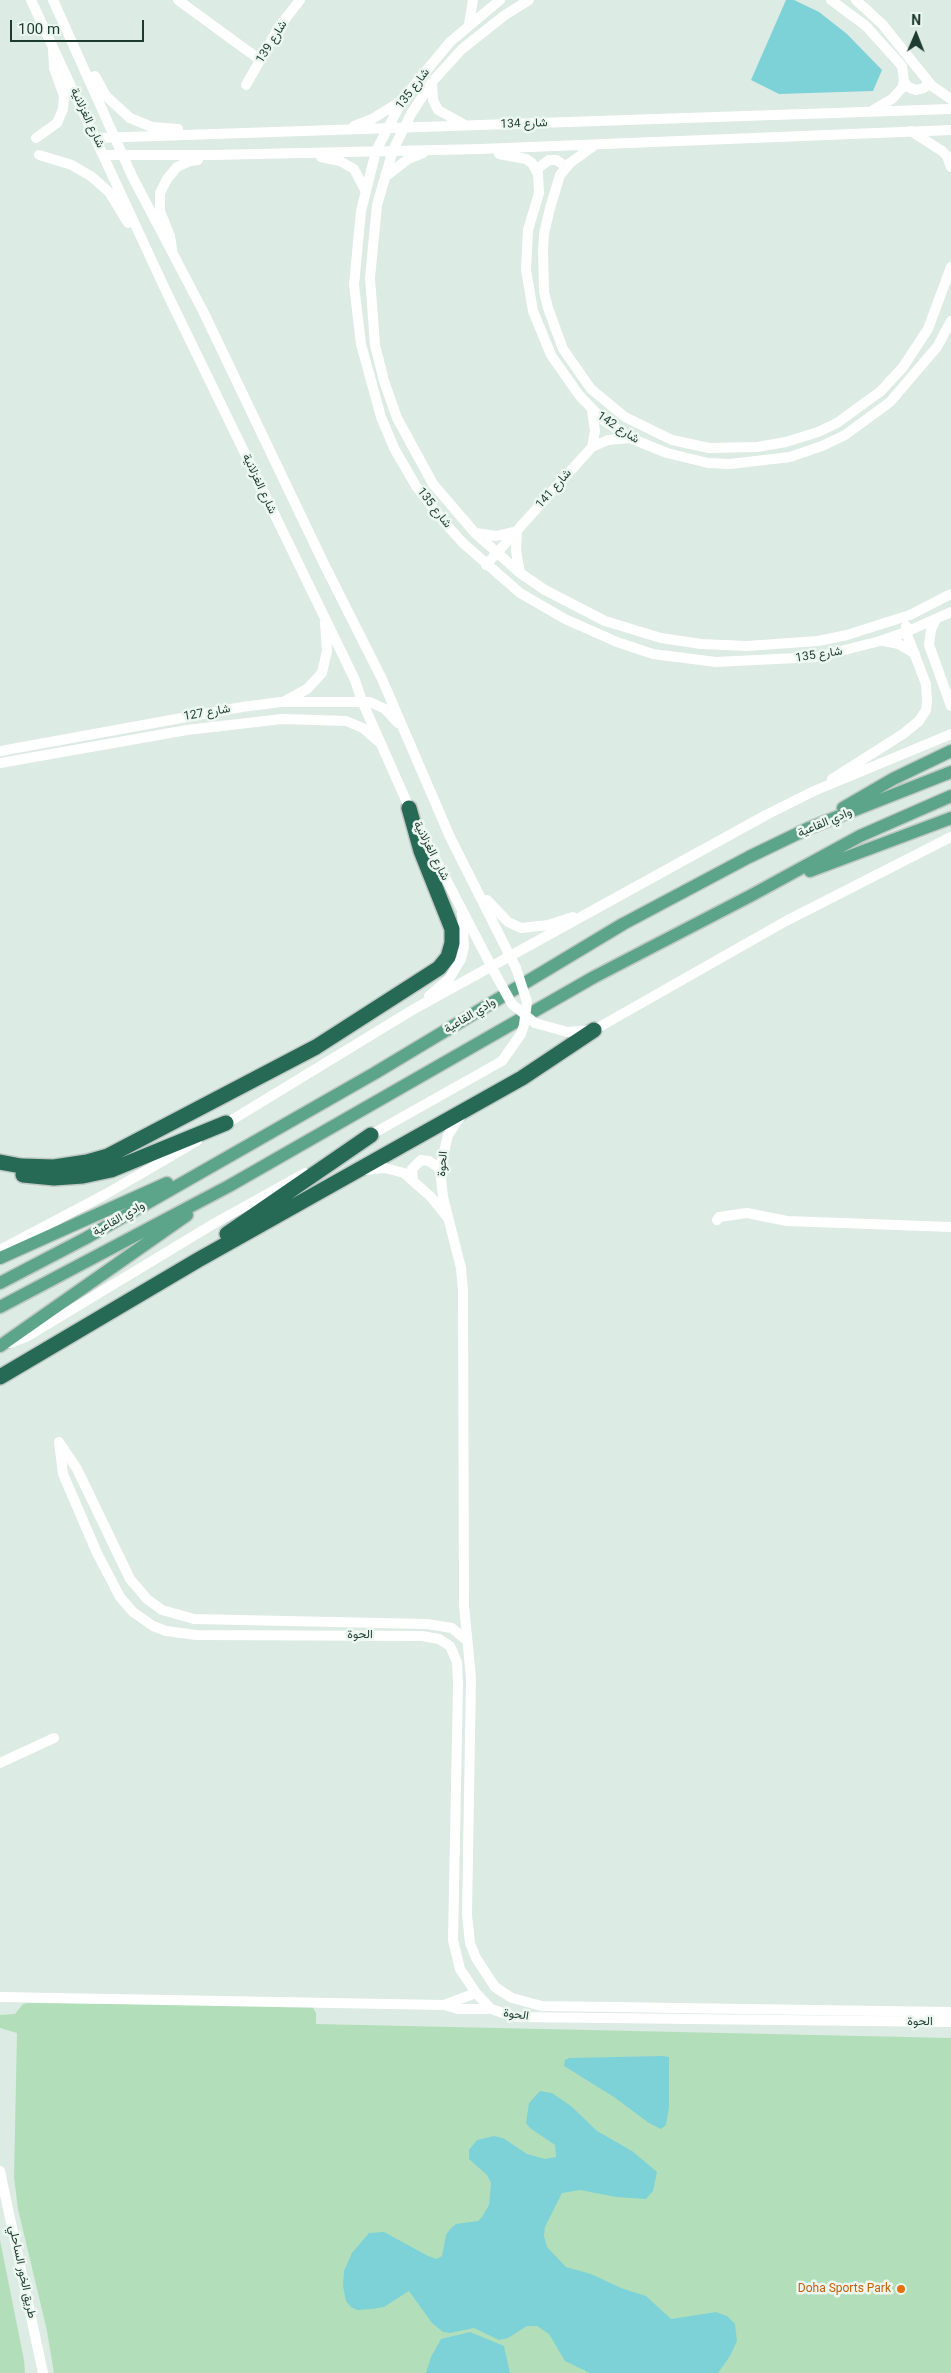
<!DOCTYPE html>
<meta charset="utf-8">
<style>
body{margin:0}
#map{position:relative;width:951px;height:2373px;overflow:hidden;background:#dcebe3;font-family:Roboto,sans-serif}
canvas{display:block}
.north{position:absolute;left:891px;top:10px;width:50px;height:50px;-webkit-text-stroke:4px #edf7f1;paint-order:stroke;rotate:1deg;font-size:14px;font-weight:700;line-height:20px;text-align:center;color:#1d3b30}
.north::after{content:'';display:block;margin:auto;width:18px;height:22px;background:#1d3b30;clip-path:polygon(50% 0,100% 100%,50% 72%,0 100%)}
.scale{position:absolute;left:10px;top:20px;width:134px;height:22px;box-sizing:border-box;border:2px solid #1d3b30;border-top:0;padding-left:6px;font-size:15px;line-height:18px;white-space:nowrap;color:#1d3b30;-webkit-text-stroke:4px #edf7f1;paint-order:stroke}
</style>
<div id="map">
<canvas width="951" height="2373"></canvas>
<div class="north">N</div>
<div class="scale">100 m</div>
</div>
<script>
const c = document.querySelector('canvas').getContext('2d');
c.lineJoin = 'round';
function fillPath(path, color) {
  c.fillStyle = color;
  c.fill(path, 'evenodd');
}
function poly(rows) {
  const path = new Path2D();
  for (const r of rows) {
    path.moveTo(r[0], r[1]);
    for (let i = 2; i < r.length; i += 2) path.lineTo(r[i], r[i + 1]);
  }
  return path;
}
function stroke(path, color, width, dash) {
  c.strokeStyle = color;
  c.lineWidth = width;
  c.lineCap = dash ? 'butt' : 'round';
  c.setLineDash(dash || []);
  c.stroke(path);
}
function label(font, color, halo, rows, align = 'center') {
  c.font = font + ' Roboto,Vazirmatn,sans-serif';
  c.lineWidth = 5;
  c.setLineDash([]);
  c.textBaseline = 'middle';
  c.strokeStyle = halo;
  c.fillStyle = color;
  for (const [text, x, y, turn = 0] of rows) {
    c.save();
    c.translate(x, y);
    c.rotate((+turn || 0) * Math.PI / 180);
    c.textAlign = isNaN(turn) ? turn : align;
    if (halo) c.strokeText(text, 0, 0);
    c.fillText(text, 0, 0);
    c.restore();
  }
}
fillPath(poly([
 [27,2003,312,2006,316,2013,316,2024,951,2038,951,2373,54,2373,47,2331,18,2209,14,2177,17,2033,0,2028,0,2015,15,2014,23,2004],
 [0,2240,24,2360,25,2373,0,2373]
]), '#b2dfba');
fillPath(poly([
 [786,0,794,0,819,12,847,34,882,70,873,91,779,94,751,80],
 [663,2056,669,2057,669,2107,666,2125,661,2129,649,2123,614,2097,564,2066,565,2060,569,2058],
 [540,2091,552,2093,571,2106,597,2131,632,2151,657,2172,653,2191,646,2199,616,2197,580,2190,562,2193,545,2227,544,2236,547,2247,566,2267,591,2274,621,2288,646,2296,671,2319,716,2312,727,2316,735,2324,737,2341,730,2356,718,2373,590,2373,565,2361,549,2334,537,2326,527,2326,508,2338,499,2340,474,2328,450,2333,443,2332,432,2323,409,2291,384,2307,372,2309,357,2310,351,2307,346,2301,343,2286,344,2271,352,2253,369,2233,384,2232,428,2256,437,2259,442,2256,446,2235,450,2229,456,2224,478,2221,482,2217,489,2205,491,2183,487,2175,469,2159,469,2150,477,2140,494,2136,503,2138,527,2154,545,2159,556,2157,555,2145,530,2128,526,2123,529,2103],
 [470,2332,504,2346,510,2373,426,2373,431,2357,441,2339]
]), '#7dd2d7');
const major = poly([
 [843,808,893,779,951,751],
 [810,871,951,818],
 [0,1258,167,1183],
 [0,1283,86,1238,375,1073,623,924,749,857,809,828,951,772],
 [0,1307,229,1186,594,977,752,895,860,836,951,796],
 [0,1346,187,1215]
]);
const highway = poly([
 [0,1162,21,1166,54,1167,87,1162,108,1156,316,1047,439,968,448,957,452,943,452,929,421,851,409,808],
 [23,1175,54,1178,83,1176,111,1170,226,1123],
 [227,1234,371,1135],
 [0,1377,198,1260,522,1078,594,1030]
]);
stroke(major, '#c0c8c5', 15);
stroke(highway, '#c0c8c5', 18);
stroke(poly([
 [31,0,165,289,355,680,362,701,412,814],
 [53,0,132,176,203,311,326,568,382,679,450,837,516,968],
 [178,0,260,60],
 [500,0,450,42,403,99,376,151,361,211,354,285,361,344,381,417,394,448,416,486,443,521,463,543,520,593,565,619,617,642,653,654,716,662,817,657,880,641,906,632,951,612],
 [529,0,505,15,462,49,432,82,411,114,393,150,377,205,370,278,375,345,384,381,397,418,433,484,475,533,520,573,545,590,605,621,661,638,701,644,747,646,818,641,847,635,910,615,951,594],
 [831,0,866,26,902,66,904,81,902,88,892,99,873,110],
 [856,0,882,24,932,86,951,99],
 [469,24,473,0],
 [95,76,106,96,130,118,152,127,178,129],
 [904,81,908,87,916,90,924,88,929,82],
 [432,82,433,100,438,110,465,125],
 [246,85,279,27,300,0],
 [354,126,372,119,398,103],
 [911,131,942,151,947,156,951,167],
 [36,138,57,123,63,109,64,96,54,68,53,50],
 [97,138,951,109],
 [595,145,570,163,560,175,550,208,544,234,543,251,544,292,548,308,563,349,591,389,625,417,672,440,709,448,757,447,786,442,818,432,837,423,881,391,903,367,928,329,951,267],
 [499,154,526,159,532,163,538,174,539,193,528,230,526,270,533,311,551,355,579,395,602,419,630,438,667,453,708,463,730,464,790,457,822,446,845,435,890,402,937,347,951,321],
 [39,155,72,165,92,177,109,192,128,223],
 [104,155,213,155,481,149,951,130],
 [321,157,340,161,354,169,365,190],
 [537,169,549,160,556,160,567,167],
 [385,177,408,159,423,153],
 [172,249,170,236,160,211,160,193,167,179,177,167,190,161,198,160],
 [592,447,595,431,592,411],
 [476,533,496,536,517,531,516,551,520,573],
 [486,565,592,447,608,440,630,438],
 [936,619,931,630,929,645,951,706],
 [884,641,899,644,915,654],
 [285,701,307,689,322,673,327,651,325,623],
 [0,751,242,707,281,702,370,702,385,709,398,723],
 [0,763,187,730,282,719,346,721,363,728,379,742],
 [832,779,903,734,919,721,926,710,927,702,926,684,906,632,906,626],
 [420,829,498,979],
 [487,900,508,922,521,928,548,925,573,917],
 [429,996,449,979,461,959,464,947,462,914],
 [535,1023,567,1032,594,1030,786,921,951,837],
 [462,1114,448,1135,440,1169,443,1197,461,1268,463,1291,464,1605,471,1678,467,1915,470,1943,476,1958,495,1987,504,1993,512,1998,542,2006,951,2012],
 [222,1126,414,1009,766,815,814,791,951,734],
 [367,1137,502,1061,521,1034],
 [364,1170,385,1168,404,1173,431,1197,447,1217],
 [413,1181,412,1169,421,1160,429,1161,440,1169],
 [717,1220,719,1217,747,1213,787,1221,951,1227],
 [0,1250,106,1194,197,1141],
 [10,1343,28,1336,215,1223,305,1173],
 [59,1442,63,1474,97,1553,120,1597,133,1612,153,1626,166,1631,196,1635,422,1636,439,1639,450,1646,457,1662,458,1685,453,1940,460,1969,476,1993,491,2009,515,2017,951,2022],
 [59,1442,77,1469,130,1579,147,1599,162,1610,194,1619,427,1624,452,1628,467,1641],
 [0,1763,54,1738],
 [0,1997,444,2005,458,2009,491,2009],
 [444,2005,476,1993],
 [0,2171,43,2373]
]), '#fff', 10);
stroke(major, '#5ca58b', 12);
stroke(highway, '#266a55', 15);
stroke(poly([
 [516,968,527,1002,524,1025,521,1034],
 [498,979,512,1004,535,1023]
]), '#fff', 10);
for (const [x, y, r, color] of [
 [901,2289,5,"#e8710a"]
]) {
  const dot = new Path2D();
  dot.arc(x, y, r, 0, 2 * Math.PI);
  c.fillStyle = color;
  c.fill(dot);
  stroke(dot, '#edf7f1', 2);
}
label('12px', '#1d3b30', '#edf7f1', [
 ["شارع 139",272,42,-58],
 ["شارع 135",413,89,-53],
 ["شارع الغزلانية",87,118,65],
 ["شارع 134",524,124,-2],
 ["شارع 142",618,428,33],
 ["شارع الغزلانية",259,484,65],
 ["شارع 141",554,489,-49],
 ["شارع 135",434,508,52],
 ["شارع 135",819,655,-9],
 ["شارع 127",207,713,-10],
 ["وادي القاعية",825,823,-23],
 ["شارع الغزلانية",431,851,63],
 ["وادي القاعية",470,1016,-31],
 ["الحوة",443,1164,-86],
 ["وادي القاعية",119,1219,-30],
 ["الحوة",360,1635],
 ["الحوة",516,2015,8],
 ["الحوة",920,2022],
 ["طريق الخور الساحلي",22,2272,78]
]);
label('12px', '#c56008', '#edf7f1', [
 ["Doha Sports Park",891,2289]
], 'right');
</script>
